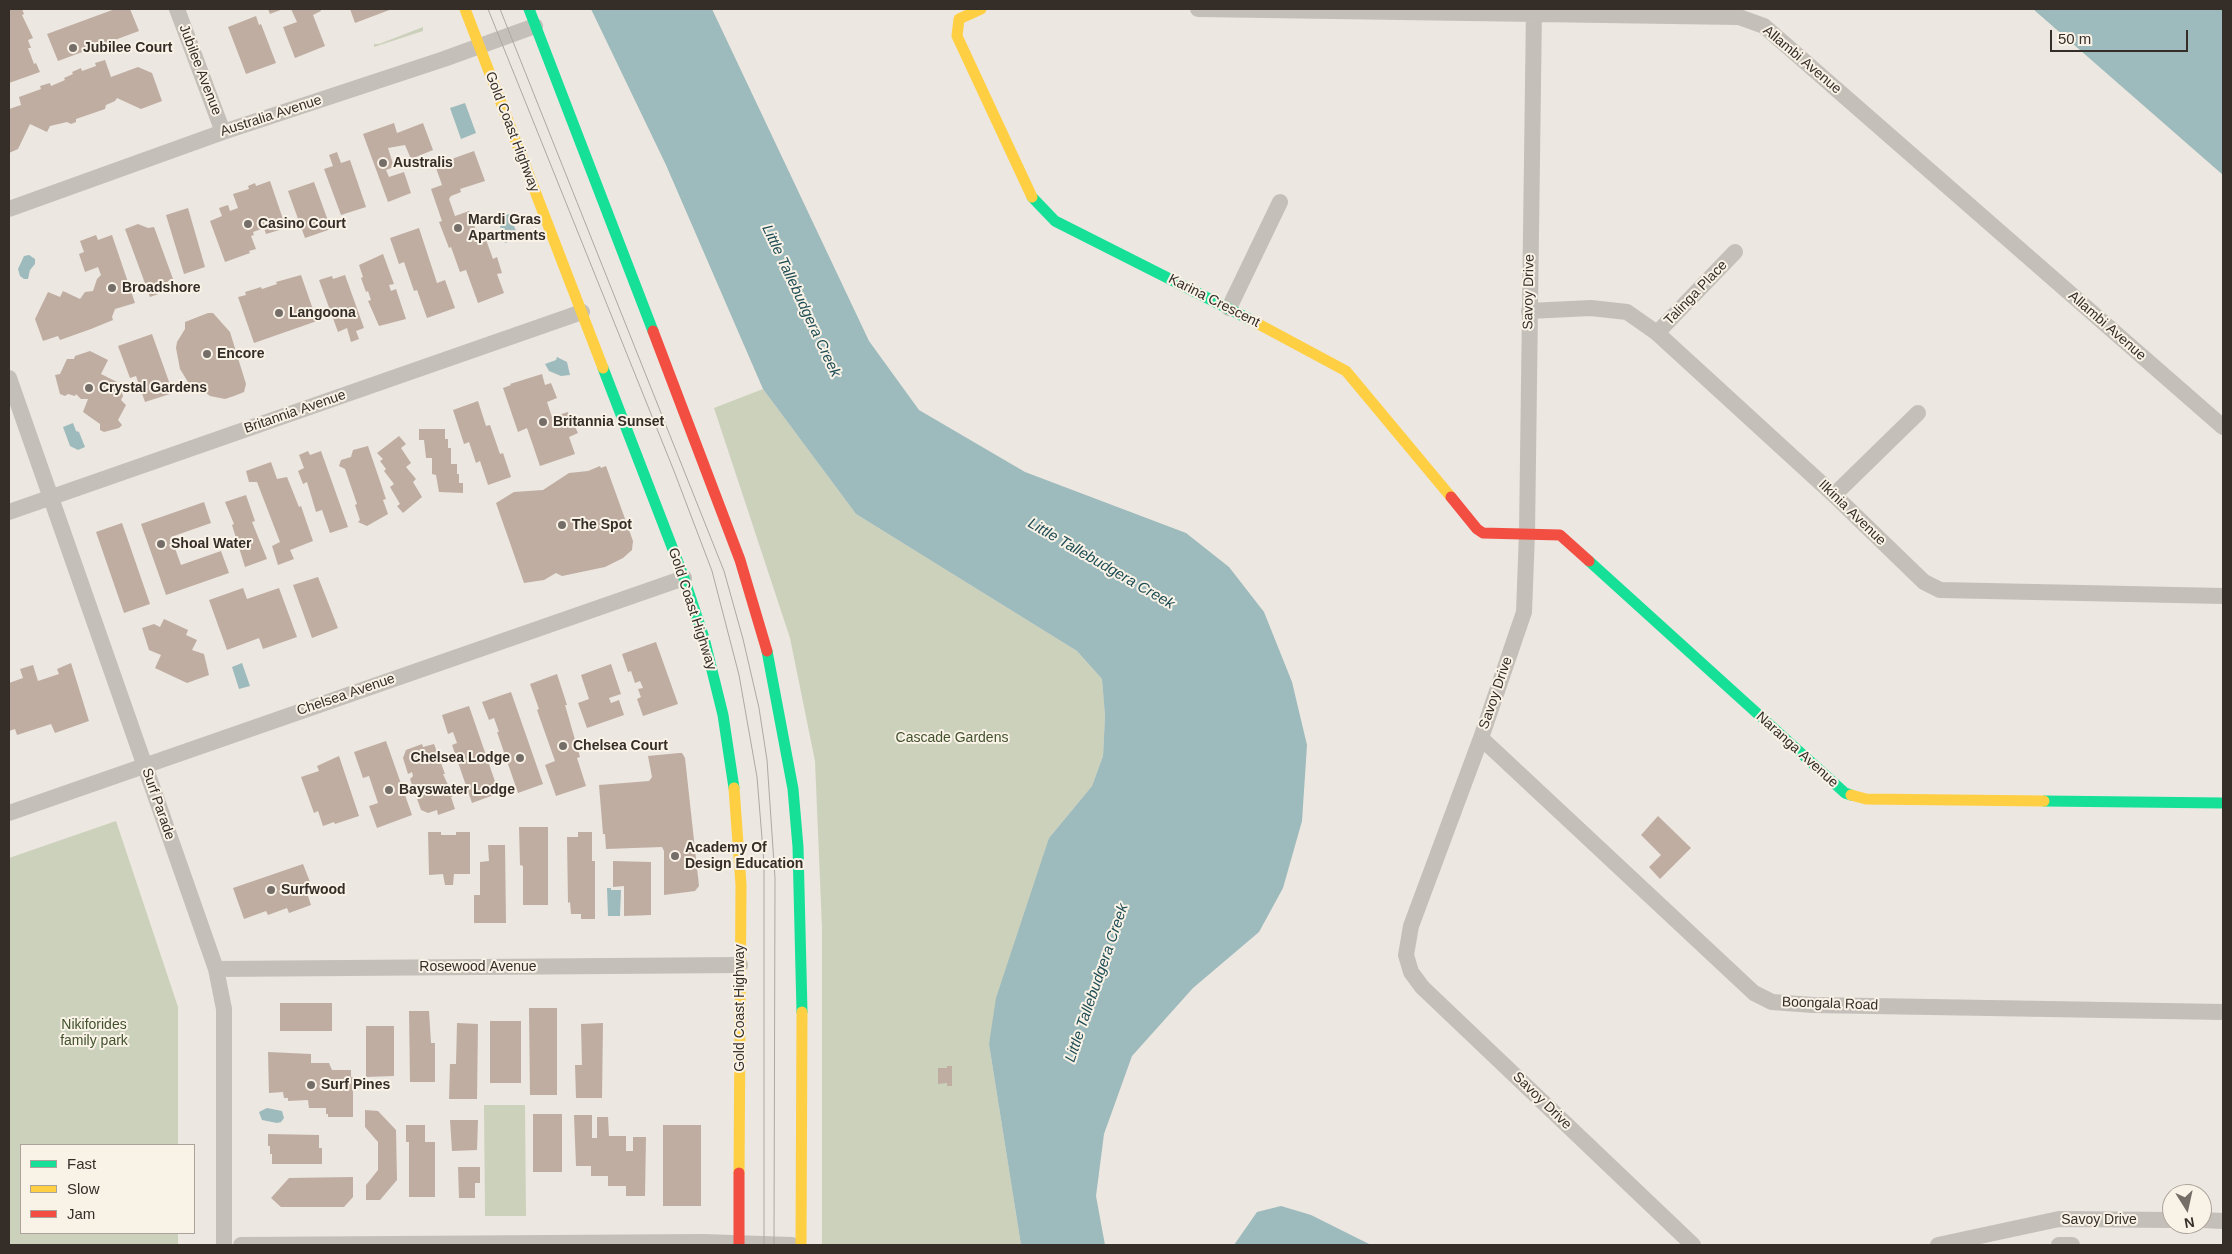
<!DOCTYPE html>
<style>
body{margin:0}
#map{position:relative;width:2232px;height:1254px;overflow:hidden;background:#ece7e0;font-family:Arial,sans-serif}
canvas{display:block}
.frame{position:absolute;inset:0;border:10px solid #352d28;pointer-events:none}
.legend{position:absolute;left:20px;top:1144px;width:175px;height:90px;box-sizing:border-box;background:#f9f2e7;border:1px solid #aba39b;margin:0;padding:6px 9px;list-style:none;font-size:15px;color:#352d28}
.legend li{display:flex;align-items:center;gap:10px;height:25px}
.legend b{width:25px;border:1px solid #aba39b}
.north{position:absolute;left:2162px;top:1184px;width:50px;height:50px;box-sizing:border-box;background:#f9f2e7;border:1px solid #aba39b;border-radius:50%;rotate:170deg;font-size:14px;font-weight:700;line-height:20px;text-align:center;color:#352d28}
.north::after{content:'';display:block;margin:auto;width:18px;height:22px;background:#756e68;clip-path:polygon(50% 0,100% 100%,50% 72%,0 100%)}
.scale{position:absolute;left:2050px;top:30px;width:138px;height:22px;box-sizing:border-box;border:2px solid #352d28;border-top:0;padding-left:6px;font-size:15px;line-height:18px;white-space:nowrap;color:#352d28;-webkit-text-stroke:4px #f9f2e7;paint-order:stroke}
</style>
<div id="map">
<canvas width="2232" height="1254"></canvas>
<div class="frame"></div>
<ul class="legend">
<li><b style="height:6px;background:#16e098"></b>Fast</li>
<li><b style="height:6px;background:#ffcf43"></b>Slow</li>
<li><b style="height:6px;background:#f24e42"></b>Jam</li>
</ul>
<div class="north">N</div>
<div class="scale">50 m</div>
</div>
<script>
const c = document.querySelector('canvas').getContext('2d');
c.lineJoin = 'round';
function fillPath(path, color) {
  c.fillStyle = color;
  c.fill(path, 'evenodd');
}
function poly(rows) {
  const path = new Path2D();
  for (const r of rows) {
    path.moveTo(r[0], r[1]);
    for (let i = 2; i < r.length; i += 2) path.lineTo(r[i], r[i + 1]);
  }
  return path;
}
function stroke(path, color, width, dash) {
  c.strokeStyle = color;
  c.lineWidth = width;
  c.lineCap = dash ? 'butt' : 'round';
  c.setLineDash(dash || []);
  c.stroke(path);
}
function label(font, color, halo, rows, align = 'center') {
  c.font = font + ' Arial,sans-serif';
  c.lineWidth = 4;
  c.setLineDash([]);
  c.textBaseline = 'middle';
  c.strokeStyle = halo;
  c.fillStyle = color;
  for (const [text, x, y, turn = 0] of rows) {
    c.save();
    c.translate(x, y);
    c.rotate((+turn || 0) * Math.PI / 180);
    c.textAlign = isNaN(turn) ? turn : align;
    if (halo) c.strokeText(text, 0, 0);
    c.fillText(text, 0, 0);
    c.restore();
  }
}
fillPath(poly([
 [423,27,423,31,374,47,374,44,379,44],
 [763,389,856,514,1077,651,1102,679,1105,716,1103,756,1092,786,1049,838,989,1044,1021,1245,822,1245,822,928,815,761,790,638,714,408],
 [116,821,178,1007,178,1145,21,1145,21,1233,178,1233,178,1245,9,1245,9,858],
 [484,1105,525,1105,526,1216,485,1216]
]), '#ccd1bb');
fillPath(poly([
 [591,9,712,9,869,341,919,410,1025,472,1186,533,1229,567,1264,612,1292,682,1307,745,1302,821,1283,888,1259,932,1193,988,1132,1056,1104,1134,1096,1196,1105,1245,1021,1245,989,1044,996,998,1049,838,1092,786,1103,756,1105,716,1102,679,1077,651,856,514,763,389,666,165],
 [2033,9,2223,9,2223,175],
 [465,103,476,133,461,139,450,108],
 [509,214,519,238,505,243,498,219],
 [29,255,35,259,35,264,30,270,28,279,24,279,20,276,18,269,24,256],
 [557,357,567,362,570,375,561,376,549,371,545,364,556,360],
 [73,423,76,431,79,432,85,447,78,450,70,446,63,427],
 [242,663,250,686,239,689,232,667],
 [607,888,611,888,611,890,621,890,620,916,608,916],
 [267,1108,282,1111,284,1118,281,1122,277,1123,262,1120,259,1112],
 [1281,1206,1311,1215,1371,1245,1234,1245,1257,1212]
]), '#9dbabc');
fillPath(poly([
 [9,9,22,9,24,14,22,15,33,38,28,40,31,48,28,48,34,64,36,63,40,72,9,83],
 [115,9,130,9,139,31,58,61,47,34],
 [268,9,283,9,270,14],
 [291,9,320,9,321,11,313,15,325,46,295,58,283,27,297,22],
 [350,9,392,9,355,23],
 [256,16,259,25,261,24,276,63,246,74,228,27],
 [105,60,111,77,138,67,152,73,162,101,141,109,117,98,115,101,106,105,105,109,76,119,76,122,71,124,67,122,50,126,47,132,30,124,18,149,9,153,9,109,21,105,19,97,41,89,40,86,50,83,51,86,65,80,64,78,73,74,72,72,81,68,82,71,96,66,95,63],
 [394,123,397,133,423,123,433,150,411,159,405,145,388,148,394,167,386,170,389,177,404,172,411,193,388,202,363,134],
 [474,151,485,181,460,189,461,192,451,196,449,199,455,216,469,211,478,236,484,234,493,259,497,257,502,273,497,274,504,293,478,303,466,270,460,272,451,247,449,248,439,222,442,221,431,189,442,185,435,165],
 [337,152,341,163,350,160,366,207,341,215,324,169,333,166,329,155],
 [270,181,286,228,266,234,264,228,253,232,254,235,251,236,256,249,249,251,250,253,225,262,210,221,222,216,219,208,228,205,230,211,238,208,233,194,249,189,248,186,255,183,256,186],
 [314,182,331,229,305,238,288,191],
 [188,208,205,267,184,274,166,215],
 [138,224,148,228,154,227,173,279,168,281,164,292,150,297,125,229],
 [419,228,437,283,445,280,455,308,427,318,417,290,414,291,404,262,399,264,390,238],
 [96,235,98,240,112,235,135,303,115,309,112,317,113,320,91,329,60,340,58,336,43,341,35,319,48,292,60,297,63,291,80,299,85,292,93,291,97,279,101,275,98,267,85,272,79,254,84,252,80,241],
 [383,254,394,284,389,285,391,291,396,289,406,319,379,326,368,301,371,300,368,291,366,292,361,278,363,277,359,265],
 [301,275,317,321,254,343,238,297,246,295,245,292,261,287,262,289,277,284,276,282],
 [345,275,364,328,356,331,359,339,351,342,347,328,338,332,319,280,332,276,333,279],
 [208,313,213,313,230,332,246,384,244,392,234,396,225,399,210,396,196,385,188,382,180,369,176,348,177,342,185,329,185,322],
 [152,334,173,393,145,402,136,376,130,378,118,346],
 [90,351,108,360,101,374,119,383,123,396,121,400,126,405,118,420,122,425,119,428,104,432,100,430,100,424,83,412,88,399,81,399,76,394,75,396,68,394,65,396,60,394,55,375,60,374,67,359,74,359,75,356],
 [542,374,545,385,551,383,557,398,547,402,552,417,568,412,578,433,569,437,575,454,540,466,527,428,518,432,503,388,511,385,510,384],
 [478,401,486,426,490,425,500,454,503,453,511,477,488,485,480,461,476,463,469,442,464,444,453,410],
 [419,429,445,429,445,439,448,439,448,448,451,448,451,464,457,464,457,474,459,474,459,483,463,483,463,493,439,492,436,475,432,474,432,458,426,458,424,440,419,440],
 [399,436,406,444,401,448,411,463,406,467,416,479,413,482,422,497,403,513,397,506,400,504,390,487,394,484,384,471,386,469,380,461,383,459,377,453],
 [368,446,386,499,383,500,388,514,367,526,358,522,360,520,355,505,357,504,345,469,339,466,341,460,351,457,353,450],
 [308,451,310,455,321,451,348,527,330,533,322,510,316,512,307,482,303,484,298,471,304,468,299,455],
 [271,462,277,479,287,477,299,507,301,506,313,541,290,550,294,559,278,565,272,546,280,542,257,482,249,482,246,471],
 [600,466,601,468,606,466,633,541,632,550,623,558,605,567,562,576,556,573,544,580,524,583,496,503,514,492,543,490,569,473,588,471],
 [246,495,255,521,252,522,267,559,245,567,232,525,234,524,225,502],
 [204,502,211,523,171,537,181,565,221,551,229,573,166,595,141,524],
 [122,523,150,604,124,613,96,532],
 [318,577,338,628,312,638,293,585],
 [243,588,247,599,279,588,297,637,263,649,259,638,227,650,209,600],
 [164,619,188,630,186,635,197,640,192,650,204,654,209,675,187,683,155,668,161,655,149,650,142,628,154,624,160,627],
 [656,642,678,704,643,716,637,699,641,697,638,689,643,688,640,681,635,683,631,671,628,672,622,654],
 [71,663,89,721,55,733,51,724,17,735,15,729,9,731,9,683,23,678,20,669,33,665,38,681,59,674,57,669],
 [611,664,621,694,609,698,611,703,619,700,624,715,587,728,578,703,589,699,581,675],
 [557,674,567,705,565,705,580,757,577,758,586,786,556,796,545,765,555,761,537,710,539,709,530,684],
 [511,692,543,784,518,793,497,732,499,732,494,718,489,720,482,702],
 [469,706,499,793,472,803,452,745,457,743,453,732,448,734,442,715],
 [386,741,412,815,377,828,369,806,378,803,369,776,363,778,354,752],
 [422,744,423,747,434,744,445,774,443,774,453,796,451,797,455,809,438,815,437,810,428,813,421,810,410,779,413,776,412,772,408,774,403,758,406,750],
 [679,753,682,753,685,758,699,886,695,891,664,895,664,851,662,847,606,849,605,834,603,834,599,785,649,781,652,777,648,756],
 [339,756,359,816,335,824,334,822,323,826,318,811,314,813,301,777,319,771,317,766],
 [1658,816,1691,848,1660,879,1649,867,1661,855,1641,835],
 [519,827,548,827,548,905,523,905,523,866,520,865],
 [428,832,441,832,441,835,456,835,456,832,470,832,470,874,454,874,453,885,445,885,443,874,429,875],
 [578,832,592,832,592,861,595,861,595,919,581,919,581,914,571,914,570,902,568,903,567,837,578,837],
 [488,845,505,845,506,923,474,923,474,895,480,895,480,862,489,861],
 [613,861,651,862,651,915,624,916,624,886,613,887],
 [303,864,310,882,306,883,310,892,307,893,311,905,289,913,287,908,268,915,266,911,244,919,233,888],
 [280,1003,332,1003,332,1031,280,1031],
 [529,1008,557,1008,557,1095,530,1095],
 [409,1011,429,1011,431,1043,435,1043,435,1082,410,1082],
 [490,1021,521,1021,521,1083,490,1083],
 [457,1023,478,1024,477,1099,449,1099,450,1064,456,1064],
 [603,1023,602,1098,576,1098,575,1065,582,1065,581,1024],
 [366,1026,394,1026,394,1076,366,1077],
 [268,1052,311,1054,311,1063,329,1063,332,1070,351,1070,351,1077,353,1077,353,1117,328,1117,328,1114,326,1114,326,1108,309,1108,308,1100,288,1101,288,1098,284,1098,283,1092,269,1093],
 [947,1066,952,1066,952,1086,947,1086,947,1083,938,1084,938,1068,947,1068],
 [365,1110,378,1111,396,1130,397,1180,380,1200,366,1200,366,1185,378,1170,378,1142,365,1127],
 [533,1114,562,1114,562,1172,533,1172],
 [574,1115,592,1115,592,1138,597,1138,597,1117,608,1117,609,1136,626,1136,626,1151,633,1151,633,1137,646,1137,645,1196,626,1196,626,1186,608,1186,608,1176,591,1176,591,1166,576,1166],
 [450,1120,478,1120,477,1150,452,1151],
 [406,1125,425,1125,425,1142,435,1142,435,1197,409,1197,409,1142,406,1142],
 [663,1125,701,1125,701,1206,663,1206],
 [268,1134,319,1135,319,1148,322,1148,322,1164,272,1164,272,1154,270,1154,270,1146,268,1146],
 [458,1167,480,1167,480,1183,475,1183,475,1198,459,1198],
 [353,1177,353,1197,344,1207,281,1207,271,1198,289,1178]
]), '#bfada2');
stroke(poly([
 [177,9,223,132],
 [1198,9,1739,17,1764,26,2223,427],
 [1534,9,1527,533,1524,612,1481,738,1411,926,1406,955,1411,972,1422,987,1693,1245],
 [9,209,223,132,444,59,535,26],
 [1229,308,1280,202],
 [1529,311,1591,308,1627,312,1657,333,1834,495,1924,582,1940,590,2223,596],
 [1657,333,1735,252],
 [9,378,216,969,224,1009,224,1245],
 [1834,495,1918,413],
 [9,512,582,312],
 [1481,738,1754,993,1772,1002,1813,1005,2223,1012],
 [9,813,684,578],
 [216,969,740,965],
 [2202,1220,2223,1221],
 [241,1245,703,1242,792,1245],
 [1938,1245,2059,1219,2172,1220],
 [2059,1245,2072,1245]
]), '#c4bfb9', 16);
stroke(poly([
 [529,9,653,331],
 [1032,197,1055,221,1251,320],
 [603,368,684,578,704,638,723,715,734,788],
 [1589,561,1845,793,1851,795],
 [767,651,793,789,798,847,802,1012],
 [2044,801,2223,803]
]), '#16e098', 11);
stroke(poly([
 [465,9,603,368],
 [981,9,959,19,957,36,1032,197],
 [1251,320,1346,371,1451,497],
 [734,788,741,885,739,1173],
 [1851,795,1866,799,2044,801],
 [801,1245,802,1012]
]), '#ffcf43', 11);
stroke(poly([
 [653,331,740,560,767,651],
 [1451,497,1477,529,1483,533,1560,535,1589,561],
 [739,1245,739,1173]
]), '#f24e42', 11);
stroke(poly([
 [488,9,674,471,712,571,739,675,757,777,764,863,764,1245],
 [500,9,724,571,743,639,759,708,767,760,775,878,774,1245]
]), '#aca8a3', 1);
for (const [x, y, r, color] of [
 [73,48,5,"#756e68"],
 [383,163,5,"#756e68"],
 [248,224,5,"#756e68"],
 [458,228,5,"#756e68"],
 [112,288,5,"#756e68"],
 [279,313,5,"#756e68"],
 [207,354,5,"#756e68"],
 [89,388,5,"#756e68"],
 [543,422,5,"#756e68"],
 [562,525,5,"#756e68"],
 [161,544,5,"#756e68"],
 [563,746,5,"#756e68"],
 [520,758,5,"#756e68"],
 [389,790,5,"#756e68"],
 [675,856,5,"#756e68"],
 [271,890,5,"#756e68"],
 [311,1085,5,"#756e68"]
]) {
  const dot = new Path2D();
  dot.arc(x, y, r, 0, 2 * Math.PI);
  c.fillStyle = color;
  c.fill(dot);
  stroke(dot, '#f9f2e7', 2);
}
label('bold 14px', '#352d28', '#f9f2e7', [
 ["Jubilee Court",83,48],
 ["Australis",393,163],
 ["Mardi Gras",468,220],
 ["Apartments",468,236],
 ["Casino Court",258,224],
 ["Broadshore",122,288],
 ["Langoona",289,313],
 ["Encore",217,354],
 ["Crystal Gardens",99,388],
 ["Britannia Sunset",553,422],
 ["The Spot",572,525],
 ["Shoal Water",171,544],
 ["Chelsea Court",573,746],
 ["Chelsea Lodge",510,758,"right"],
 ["Bayswater Lodge",399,790],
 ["Academy Of",685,848],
 ["Design Education",685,864],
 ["Surfwood",281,890],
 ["Surf Pines",321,1085]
], 'left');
label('14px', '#352d28', '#f9f2e7', [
 ["Allambi Avenue",1802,60,40],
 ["Jubilee Avenue",200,70,69],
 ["Australia Avenue",271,116,-18],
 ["Gold Coast Highway",512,132,69],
 ["Savoy Drive",1529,292,-89],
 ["Talinga Place",1696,293,-46],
 ["Karina Crescent",1214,301,27],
 ["Allambi Avenue",2107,326,41],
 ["Britannia Avenue",295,412,-19],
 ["Ilkinia Avenue",1852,513,44],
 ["Gold Coast Highway",692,609,72],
 ["Savoy Drive",1496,693,-71],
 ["Chelsea Avenue",346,695,-19],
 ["Naranga Avenue",1797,750,42],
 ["Surf Parade",158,804,71],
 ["Rosewood Avenue",478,967],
 ["Boongala Road",1830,1004,2],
 ["Gold Coast Highway",740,1008,-90],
 ["Savoy Drive",1542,1101,44],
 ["Savoy Drive",2099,1220]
]);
label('14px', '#42522c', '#f9f2e7', [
 ["Cascade Gardens",952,738],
 ["Nikiforides",94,1025],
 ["family park",94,1041]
]);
label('italic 15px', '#1f4d55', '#f9f2e7', [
 ["Little Tallebudgera Creek",801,301,65],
 ["Little Tallebudgera Creek",1101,564,30],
 ["Little Tallebudgera Creek",1097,983,-71]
]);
</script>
